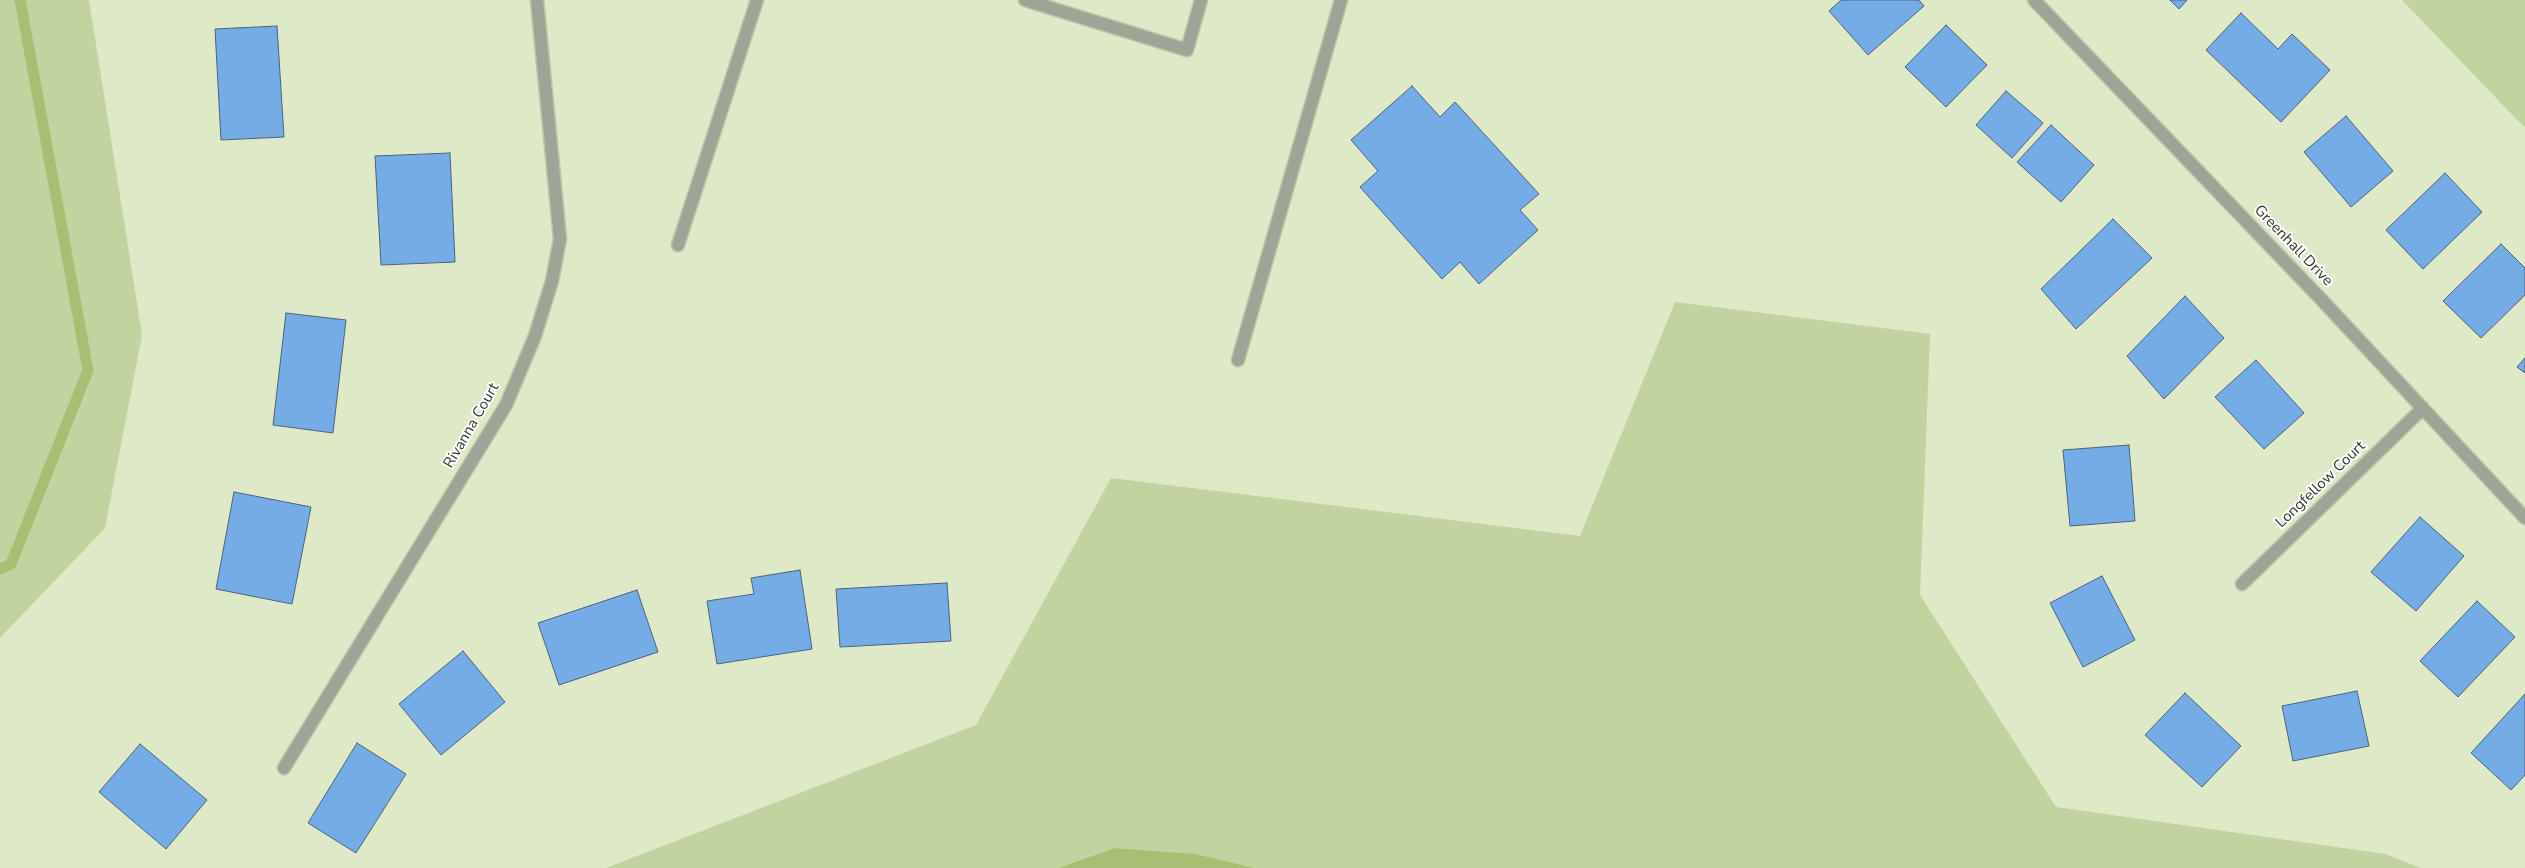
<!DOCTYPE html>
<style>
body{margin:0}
canvas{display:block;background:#dde9c7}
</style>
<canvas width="2525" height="868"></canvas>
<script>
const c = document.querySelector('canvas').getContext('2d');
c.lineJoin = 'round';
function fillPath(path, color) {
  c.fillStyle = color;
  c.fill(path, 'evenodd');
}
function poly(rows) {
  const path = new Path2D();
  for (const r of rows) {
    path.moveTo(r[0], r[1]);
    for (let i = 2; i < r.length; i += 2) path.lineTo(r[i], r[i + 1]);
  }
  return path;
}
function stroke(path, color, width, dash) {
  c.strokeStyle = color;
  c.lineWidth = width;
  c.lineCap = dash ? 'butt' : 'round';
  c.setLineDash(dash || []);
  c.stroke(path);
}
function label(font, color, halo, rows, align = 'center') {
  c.font = font + ' "Nunito Sans",sans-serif';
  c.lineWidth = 4;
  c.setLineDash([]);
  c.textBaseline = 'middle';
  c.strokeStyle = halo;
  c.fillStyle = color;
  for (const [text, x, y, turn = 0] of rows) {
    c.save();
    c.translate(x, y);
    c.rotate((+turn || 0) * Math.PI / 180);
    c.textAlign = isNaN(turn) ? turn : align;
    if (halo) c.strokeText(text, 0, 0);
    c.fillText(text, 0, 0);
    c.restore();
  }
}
fillPath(poly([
 [0,0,89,0,142,335,105,528,0,638],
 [2402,0,2525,0,2525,128],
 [1675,302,1930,334,1920,595,2056,807,2385,854,2421,868,1255,868,1196,854,1115,848,1058,868,606,868,976,725,1111,478,1580,536]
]), '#c2d3a0');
fillPath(poly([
 [1115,848,1196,854,1255,868,1058,868]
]), '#a7bf74');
stroke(poly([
 [0,569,11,564,88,370,20,0]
]), '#a7bf74', 11);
const building = poly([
 [1841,0,1919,0,1924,6,1868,55,1829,11,1841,0],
 [2170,0,2187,0,2179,9,2170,0],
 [2241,13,2278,49,2292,34,2330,70,2281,122,2206,50,2241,13],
 [1946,25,1987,65,1946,107,1905,67,1946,25],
 [277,26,284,137,221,140,215,29,277,26],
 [1412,86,1440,117,1455,102,1539,194,1520,210,1538,230,1479,284,1460,262,1442,279,1360,187,1378,171,1351,140,1412,86],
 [2006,91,2043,123,2012,158,1976,125,2006,91],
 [2346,116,2393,171,2351,207,2304,152,2346,116],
 [2051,125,2094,165,2061,202,2017,162,2051,125],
 [450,153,455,262,381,265,375,156,450,153],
 [2445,173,2482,212,2423,269,2386,230,2445,173],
 [2113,219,2152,258,2076,329,2041,289,2113,219],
 [2501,244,2525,268,2525,295,2481,338,2443,301,2501,244],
 [2185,296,2224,338,2164,399,2127,356,2185,296],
 [286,313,346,320,333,433,273,425,286,313],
 [2525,358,2525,373,2517,367,2525,358],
 [2256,360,2304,413,2264,449,2215,397,2256,360],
 [2129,445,2135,521,2070,526,2063,450,2129,445],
 [234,492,311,507,292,604,216,589,234,492],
 [2420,517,2464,556,2416,611,2371,572,2420,517],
 [800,570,812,649,717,664,707,601,754,594,751,578,800,570],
 [2102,576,2135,640,2083,667,2050,603,2102,576],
 [947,583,951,641,840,647,836,589,947,583],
 [637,590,658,652,559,685,538,623,637,590],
 [2477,601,2515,637,2458,697,2420,661,2477,601],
 [463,651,505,702,441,755,399,704,463,651],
 [2357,691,2369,746,2293,761,2282,706,2357,691],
 [2185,693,2241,746,2202,787,2145,735,2185,693],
 [2525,694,2525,775,2511,790,2471,753,2525,694],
 [357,743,406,774,356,853,308,823,357,743],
 [140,744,207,800,166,849,99,792,140,744]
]);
fillPath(building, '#75ace6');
stroke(building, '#4c627b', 1);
const service = poly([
 [1025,0,1187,50,1201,0],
 [678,245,757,0],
 [1238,360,1341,0]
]);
const minor = poly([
 [2034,0,2319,297,2525,518],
 [2242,584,2423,408],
 [284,768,506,405,535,336,552,281,560,239,537,0]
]);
stroke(service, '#bbc6a8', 15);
stroke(minor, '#bbc6a8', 15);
stroke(service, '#9fa496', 12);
stroke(minor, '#9fa496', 12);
label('15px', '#33382b', '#fff', [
 ["Greenhall Drive",2293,246,46],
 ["Rivanna Court",472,426,-60],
 ["Longfellow Court",2321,485,-44]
]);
</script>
